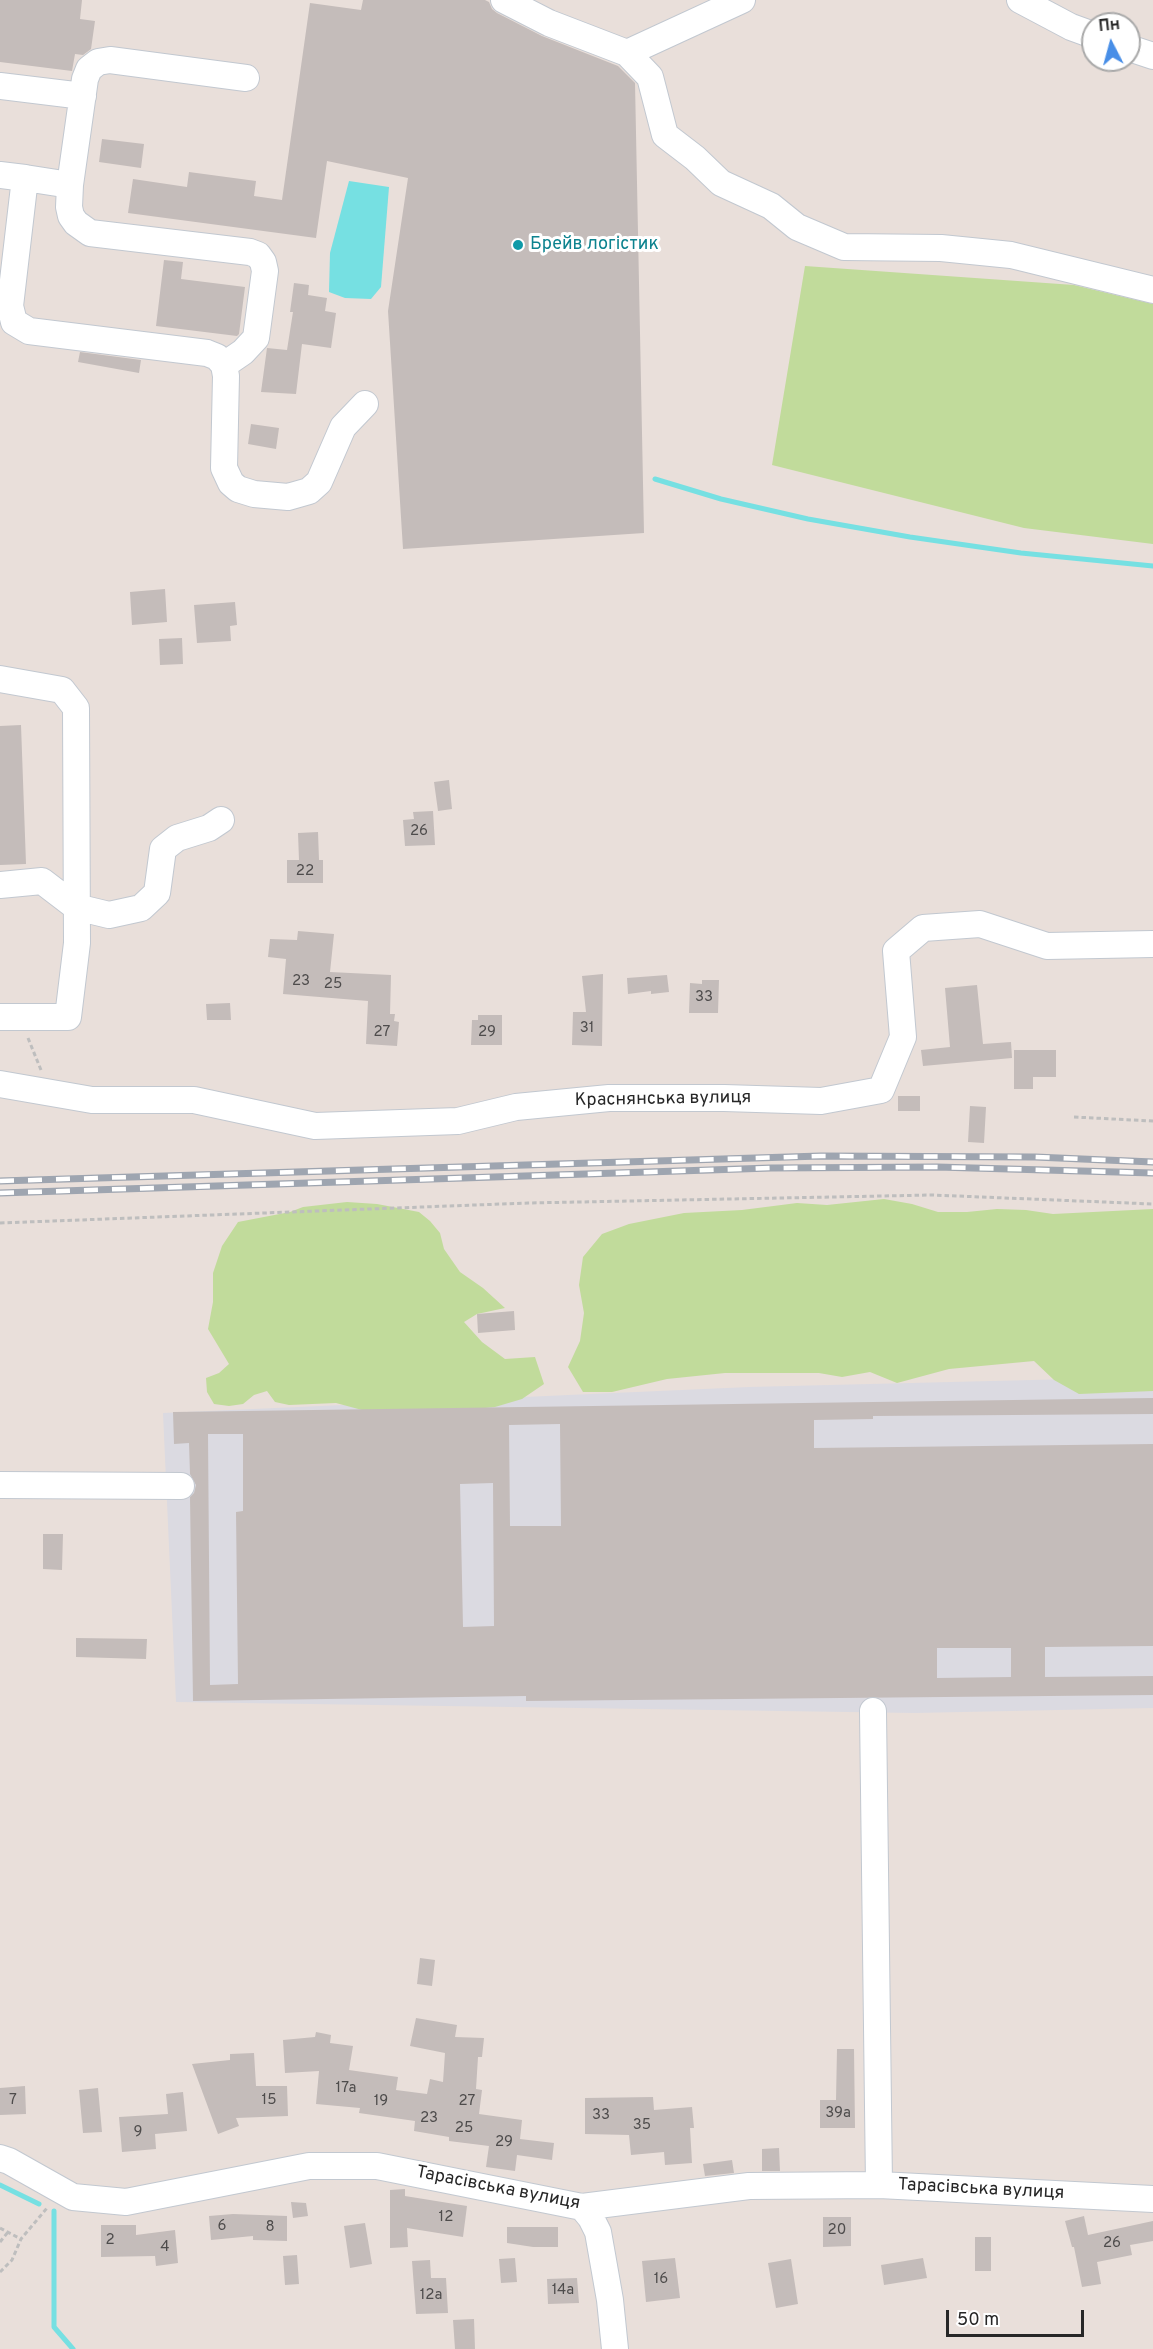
<!DOCTYPE html>
<meta charset="utf-8">
<style>
body{margin:0}
#map{position:relative;width:1153px;height:2349px;overflow:hidden;background:#e9dfda;font-family:Overpass,sans-serif}
canvas{display:block}
.north{position:absolute;left:1081px;top:12px;width:60px;height:60px;box-sizing:border-box;background:#fff;border:2px solid #a9a9a9;border-radius:50%;rotate:354deg;font-size:16px;font-weight:700;line-height:24px;text-align:center;color:#272727}
.north::after{content:'';display:block;margin:auto;width:21px;height:27px;background:#488ee7;clip-path:polygon(50% 0,100% 100%,50% 72%,0 100%)}
.scale{position:absolute;left:946px;top:2310px;width:138px;height:27px;box-sizing:border-box;border:3px solid #272727;border-top:0;padding-left:8px;font-size:18px;line-height:21px;white-space:nowrap;color:#272727;-webkit-text-stroke:4px #fff;paint-order:stroke}
</style>
<div id="map">
<canvas width="1153" height="2349"></canvas>
<div class="north">Пн</div>
<div class="scale">50 m</div>
</div>
<script>
const c = document.querySelector('canvas').getContext('2d');
c.lineJoin = 'round';
function fillPath(path, color) {
  c.fillStyle = color;
  c.fill(path, 'evenodd');
}
function poly(rows) {
  const path = new Path2D();
  for (const r of rows) {
    path.moveTo(r[0], r[1]);
    for (let i = 2; i < r.length; i += 2) path.lineTo(r[i], r[i + 1]);
  }
  return path;
}
function stroke(path, color, width, dash) {
  c.strokeStyle = color;
  c.lineWidth = width;
  c.lineCap = dash ? 'butt' : 'round';
  c.setLineDash(dash || []);
  c.stroke(path);
}
function label(font, color, halo, rows, align = 'center') {
  c.font = font + ' Overpass,sans-serif';
  c.lineWidth = 6;
  c.setLineDash([]);
  c.textBaseline = 'middle';
  c.strokeStyle = halo;
  c.fillStyle = color;
  for (const [text, x, y, turn = 0] of rows) {
    c.save();
    c.translate(x, y);
    c.rotate((+turn || 0) * Math.PI / 180);
    c.textAlign = isNaN(turn) ? turn : align;
    if (halo) c.strokeText(text, 0, 0);
    c.fillText(text, 0, 0);
    c.restore();
  }
}
fillPath(poly([
 [1153,1377,1153,1708,915,1713,176,1702,163,1413,749,1387]
]), '#dbdae1');
fillPath(poly([
 [805,266,1074,285,1153,304,1153,544,1024,528,772,465],
 [884,1199,912,1204,938,1212,967,1212,997,1209,1026,1210,1053,1214,1153,1209,1153,1391,1079,1394,1054,1380,1034,1361,949,1369,897,1383,870,1372,842,1377,819,1373,725,1373,667,1379,612,1392,583,1392,568,1367,580,1341,584,1313,579,1285,583,1257,602,1234,629,1224,684,1213,742,1210,797,1203,827,1205],
 [347,1202,377,1204,419,1212,430,1221,440,1233,444,1249,460,1272,483,1288,505,1308,477,1314,464,1322,482,1342,505,1359,535,1357,544,1384,522,1399,495,1407,467,1410,362,1410,336,1403,289,1405,275,1402,267,1391,254,1395,243,1404,229,1406,214,1404,207,1392,206,1378,219,1373,229,1364,208,1329,213,1302,213,1273,222,1246,238,1222,290,1212,303,1207]
]), '#c1db9b');
fillPath(poly([
 [349,181,389,187,381,287,371,299,345,298,329,292,330,253]
]), '#76e0e2');
stroke(poly([
 [655,479,721,499,808,519,910,537,1021,553,1153,566],
 [0,2185,39,2204],
 [54,2211,54,2327,73,2349]
]), '#76e0e2', 5);
fillPath(poly([
 [0,0,82,0,80,19,95,21,91,49,83,55,75,54,72,71,0,62],
 [363,0,485,0,489,2,492,9,497,13,542,36,618,66,635,83,644,533,403,549,388,311,408,178,327,161,316,238,128,213,133,179,187,187,189,172,256,181,254,196,282,200,310,3,361,10],
 [102,139,144,144,141,168,99,162],
 [164,260,183,262,181,279,245,287,239,334,237,336,156,326],
 [294,283,309,285,308,295,327,298,325,311,336,313,331,348,302,344,296,394,261,392,267,348,287,350,293,312,290,312],
 [80,352,141,360,139,373,78,362],
 [251,424,279,428,276,449,248,444],
 [165,589,167,622,132,625,130,592],
 [235,602,237,625,230,626,231,641,197,643,194,605],
 [182,638,183,664,160,665,159,639],
 [21,725,26,864,0,865,0,726],
 [449,780,452,809,438,811,434,782],
 [433,811,435,845,405,846,403,820,414,819,413,812],
 [318,832,319,860,323,860,323,883,287,883,287,860,299,860,298,833],
 [298,931,334,934,330,972,391,975,390,1014,395,1014,394,1021,399,1022,397,1046,366,1044,368,1001,283,994,286,959,268,957,270,939,297,940],
 [603,974,602,1046,572,1045,573,1012,586,1012,582,976],
 [667,975,669,992,651,994,651,991,628,994,627,978],
 [702,980,719,980,718,1013,689,1013,690,983,702,984],
 [977,985,983,1044,1011,1042,1012,1058,923,1066,921,1050,950,1047,945,988],
 [230,1003,231,1020,207,1020,206,1004],
 [478,1015,502,1015,502,1045,471,1045,472,1020,478,1020],
 [1014,1050,1056,1050,1056,1077,1033,1077,1033,1089,1014,1089],
 [898,1096,920,1096,920,1111,898,1111],
 [970,1106,986,1107,984,1143,968,1142],
 [514,1311,515,1330,478,1333,477,1314],
 [1153,1398,1153,1414,873,1416,873,1419,814,1420,814,1448,1153,1444,1153,1646,1045,1647,1045,1677,1153,1676,1153,1695,526,1701,526,1696,193,1701,190,1497,194,1493,196,1485,190,1474,189,1443,174,1444,173,1412],
 [560,1424,561,1526,510,1526,509,1425],
 [208,1434,243,1434,243,1511,236,1512,238,1684,210,1685],
 [493,1483,494,1626,463,1627,460,1484],
 [937,1648,1011,1648,1011,1677,937,1678],
 [43,1534,63,1534,62,1570,43,1569],
 [76,1638,147,1639,146,1659,76,1657],
 [420,1958,435,1960,432,1986,417,1984],
 [416,2018,457,2025,455,2037,484,2038,482,2057,478,2057,476,2089,482,2090,479,2114,522,2120,520,2139,554,2143,552,2160,517,2155,515,2171,486,2167,489,2146,449,2141,449,2137,414,2131,415,2121,359,2113,360,2108,316,2104,319,2071,285,2073,283,2040,315,2037,316,2032,331,2035,330,2043,353,2046,349,2070,398,2077,396,2090,427,2094,430,2079,443,2082,445,2053,410,2046],
 [837,2049,854,2049,855,2128,820,2128,820,2100,836,2100],
 [254,2053,256,2086,287,2086,288,2116,236,2118,239,2126,218,2134,192,2064,230,2060,230,2054],
 [25,2086,26,2114,0,2115,0,2088],
 [98,2088,102,2132,83,2133,79,2090],
 [183,2092,187,2131,155,2134,156,2149,122,2152,119,2117,168,2114,166,2094],
 [653,2097,654,2110,692,2107,694,2128,690,2128,692,2163,665,2165,664,2152,631,2155,629,2135,585,2134,585,2098],
 [779,2148,780,2171,762,2171,762,2149],
 [732,2160,734,2173,705,2176,703,2164],
 [405,2189,405,2196,467,2206,463,2237,407,2228,408,2247,390,2248,390,2190],
 [291,2202,306,2203,308,2216,293,2218],
 [233,2214,287,2216,287,2241,253,2240,253,2236,211,2240,209,2216],
 [1084,2216,1088,2235,1153,2221,1153,2241,1130,2245,1132,2255,1097,2262,1101,2284,1082,2287,1074,2247,1072,2247,1065,2221],
 [823,2217,851,2217,851,2246,823,2247],
 [365,2223,372,2264,350,2268,344,2226],
 [101,2225,136,2225,136,2235,175,2230,178,2263,156,2266,155,2256,101,2257],
 [507,2227,558,2227,558,2247,533,2247,507,2243],
 [975,2237,991,2237,991,2271,975,2271],
 [297,2255,299,2284,285,2285,283,2256],
 [515,2258,517,2282,501,2283,499,2259],
 [675,2258,680,2298,646,2302,642,2261],
 [923,2258,927,2278,884,2285,881,2265],
 [791,2259,798,2304,776,2308,768,2263],
 [430,2260,431,2278,446,2278,448,2313,416,2314,412,2261],
 [577,2278,579,2303,548,2304,547,2279],
 [474,2319,475,2349,455,2349,453,2320]
]), '#c4bcba');
const minor = poly([
 [504,0,549,23,627,53,742,0],
 [1020,0,1071,27,1093,35],
 [1129,48,1153,56],
 [627,53,650,77,665,135,695,158,721,183,771,206,797,227,844,247,941,248,1011,255,1153,290],
 [0,86,83,96],
 [0,175,25,178,10,306,14,322,29,331,207,353,217,357,224,365,226,376,224,468,231,483,238,489,254,494,288,497,309,491,319,482,343,427,365,404],
 [25,178,70,185,69,207,71,216,76,223,90,233,250,252,258,255,263,262,265,271,256,338,243,352,224,365],
 [70,185,85,79,89,69,98,62,110,60,246,78],
 [0,679,62,690,76,708,77,943,68,1017,0,1017],
 [0,885,42,881,76,907,109,915,141,908,157,893,163,849,177,838,209,828,221,820],
 [0,1084,92,1100,194,1100,315,1126,458,1121,516,1107,609,1098,724,1098,821,1101,881,1090,903,1037,896,951,923,928,980,924,1047,946,1153,944],
 [0,1485,181,1486],
 [873,1711,879,2185],
 [0,2158,9,2161,73,2197,126,2202,309,2166,377,2166,582,2207,749,2186,879,2185,1153,2199],
 [582,2207,591,2218,598,2232,610,2300,615,2349]
]);
stroke(minor, '#c2c8d0', 28);
stroke(poly([
 [28,1038,41,1070],
 [1074,1117,1153,1121],
 [0,1223,528,1203,932,1195,1153,1204],
 [0,2228,21,2239],
 [0,2242,8,2232],
 [0,2272,12,2260,21,2239,47,2208]
]), '#bebebe', 3, [4.5, 3]);
stroke(minor, '#fff', 26);
const rail = poly([
 [0,1181,821,1156,1035,1157,1153,1162],
 [0,1193,771,1168,937,1167,1153,1173]
]);
stroke(rail, '#9ea5b0', 7);
stroke(rail, '#fff', 4.5, [14]);
for (const [x, y, r, color] of [
 [518,245,6,"#0f9aa8"]
]) {
  const dot = new Path2D();
  dot.arc(x, y, r, 0, 2 * Math.PI);
  c.fillStyle = color;
  c.fill(dot);
  stroke(dot, '#fff', 2);
}
label('15px', '#4e4c4c', null, [
 ["26",419,832],
 ["22",305,872],
 ["23",301,982],
 ["25",333,985],
 ["33",704,998],
 ["31",587,1029],
 ["27",382,1033],
 ["29",487,1033],
 ["17а",346,2089],
 ["7",13,2101],
 ["15",269,2101],
 ["19",381,2102],
 ["27",467,2102],
 ["39а",838,2114],
 ["33",601,2116],
 ["23",429,2119],
 ["35",642,2126],
 ["25",464,2129],
 ["9",138,2133],
 ["29",504,2143],
 ["12",446,2218],
 ["6",222,2227],
 ["8",270,2228],
 ["20",837,2231],
 ["2",110,2241],
 ["26",1112,2244],
 ["4",165,2248],
 ["16",661,2280],
 ["14а",563,2291],
 ["12а",431,2296]
]);
label('18px', '#0d838f', '#fff', [
 ["Брейв логістик",530,245]
], 'left');
label('18px', '#272727', '#fff', [
 ["Краснянська вулиця",663,1100,-1],
 ["Тарасівська вулиця",498,2189,11],
 ["Тарасівська вулиця",981,2190,3]
]);
</script>
